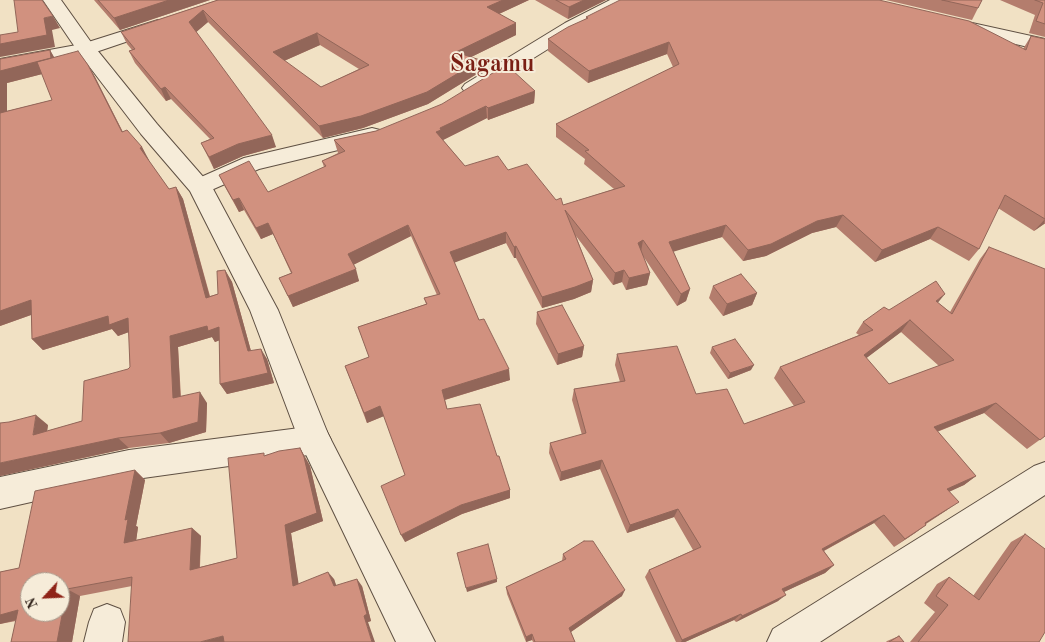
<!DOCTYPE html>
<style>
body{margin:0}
#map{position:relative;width:1045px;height:642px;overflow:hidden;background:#f1e1c4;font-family:"Old Standard TT",serif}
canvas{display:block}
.north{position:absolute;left:20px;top:572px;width:50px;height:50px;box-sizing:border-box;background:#f6ecd9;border:1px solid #a69a8c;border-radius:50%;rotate:245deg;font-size:14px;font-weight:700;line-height:20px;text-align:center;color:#2e2018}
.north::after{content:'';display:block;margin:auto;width:18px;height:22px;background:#8f2418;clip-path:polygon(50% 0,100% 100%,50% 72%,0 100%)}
</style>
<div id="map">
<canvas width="1045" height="642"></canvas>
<div class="north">N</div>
</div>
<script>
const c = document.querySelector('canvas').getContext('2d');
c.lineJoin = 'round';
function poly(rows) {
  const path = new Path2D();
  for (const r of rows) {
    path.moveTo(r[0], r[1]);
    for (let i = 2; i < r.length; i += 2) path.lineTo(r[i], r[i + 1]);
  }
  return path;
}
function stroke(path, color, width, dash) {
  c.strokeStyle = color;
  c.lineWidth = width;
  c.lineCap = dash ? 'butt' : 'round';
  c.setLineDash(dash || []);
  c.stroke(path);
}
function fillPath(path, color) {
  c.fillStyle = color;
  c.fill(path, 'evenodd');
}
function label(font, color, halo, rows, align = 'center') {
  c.font = font + ' "Old Standard TT",serif';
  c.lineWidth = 4;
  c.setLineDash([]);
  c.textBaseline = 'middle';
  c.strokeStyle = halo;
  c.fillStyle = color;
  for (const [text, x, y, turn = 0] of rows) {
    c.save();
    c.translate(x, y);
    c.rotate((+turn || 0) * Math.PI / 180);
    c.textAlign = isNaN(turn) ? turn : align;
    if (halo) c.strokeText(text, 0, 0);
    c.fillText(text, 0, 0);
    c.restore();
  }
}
const minor = poly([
 [610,0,633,0,630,4,577,31,479,92,472,94,465,92,462,88,465,84,565,23,610,0],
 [158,20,164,21,167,25,164,29,93,53,0,71,0,59,82,44,158,20],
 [372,128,380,130,383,135,380,140,259,169,200,195,192,193,188,187,192,181,244,158,372,128],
 [315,426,326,430,331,440,326,450,315,454,129,480,0,509,0,477,129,450,315,426],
 [1045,462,1045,495,820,642,767,642,773,629,1034,466,1045,462],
 [107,604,120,609,125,622,122,642,84,642,89,622,94,609,107,604]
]);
const tertiary = poly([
 [43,0,61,0,93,45,157,124,212,187,278,310,328,434,435,642,396,642,299,440,250,310,190,191,141,134,79,53,43,0],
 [954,19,1045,39,1045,51,948,28,945,24,948,20,954,19]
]);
stroke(minor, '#5f5043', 2);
stroke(tertiary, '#5f5043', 2);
fillPath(minor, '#f6ecd9');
fillPath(tertiary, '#f6ecd9');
fillPath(poly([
 [94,0,210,0,120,30],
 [217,0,529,0,499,14,516,23,516,35,471,57,480,72,428,104,363,128,323,138,208,22,196,32,276,147,243,156,214,169,201,143,210,139,171,99,166,101,135,63,129,51,132,50,127,44,121,32],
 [320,45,359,69,321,87,284,61],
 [535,0,606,0,568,19],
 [886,0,982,0,972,20],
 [1000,0,1045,0,1045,37,1029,33,1035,15],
 [586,17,1023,49,1031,36,1045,39,1045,224,1044,224,1034,231,998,208,979,249,969,261,930,239,875,262,836,227,812,233,766,256,743,261,722,237,673,251,690,289,686,301,677,306,643,256,650,273,647,285,626,290,622,282,613,285,576,236,593,280,591,292,574,299,542,308,516,258,514,258,506,243,454,262,479,320,510,380,445,400,447,409,497,456,510,490,510,498,462,514,405,542,405,475,384,416,367,423,345,366,369,357,358,327,426,304,424,298,437,295,411,236,353,265,359,281,293,307,279,278,291,273,273,234,261,239,244,210,239,212,225,187,219,175,268,192,324,167,322,161,338,153,334,140,376,131,535,91,534,103,488,120,487,118,443,140,465,166,508,170,563,205,614,189,584,164,585,159,556,137,556,124,673,67,667,54,588,83,548,51,548,39,586,19],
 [50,50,54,58,88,65,95,77,123,132,142,147,148,160,169,189,176,187,183,199,210,296,218,294,225,270,232,282,251,351,267,359,274,383,227,394,220,384,219,340,215,342,212,337,178,347,181,397,207,403,206,432,169,443,129,448,0,476,48,425,47,431,82,421,128,369,130,367,129,332,118,336,112,329,43,350,32,339,31,315,0,326,0,59],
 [42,74,52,100,7,111,7,83],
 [989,247,1045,436,1027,449,984,413,937,432,976,476,964,485,949,491,947,510,926,524,926,525,915,533,894,547,874,523,824,551,834,565,825,573,784,592,778,601,736,622,734,620,685,642,676,642,645,577,649,570,693,550,674,517,627,533,600,469,560,481,549,453,550,443,582,435,572,400,574,389,620,382,615,365,617,354,696,394,744,424,794,406,774,378,780,367,859,335,856,333,863,322,889,310,938,303,950,312,980,259],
 [901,332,939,366,889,384,866,358],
 [713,286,757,293,752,305,723,316,709,298],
 [537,312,584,346,582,357,557,365,536,324],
 [712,347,751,370,728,379,710,353],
 [300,448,310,466,323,521,291,533,298,584,334,579,336,586,362,586,371,621,368,622,132,586,80,596,72,642,11,642,16,621,0,624,0,572,19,568,135,470,145,480,136,526,138,527,136,540,192,528,201,536,200,567,237,558,266,455],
 [1025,534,1039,642,910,642,935,612,924,603,937,584,949,577,973,596,1011,542],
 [563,554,622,596,571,632,575,642,533,642,532,640,526,642,507,594,506,587,562,561],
 [899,636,904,642,886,642,887,641]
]), '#b47d6d');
fillPath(poly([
 [169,0,210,0,120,30,114,18],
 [503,0,529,0,488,19,487,7],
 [584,0,606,0,568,19,569,7],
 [203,10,208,22,194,34,189,22],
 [53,16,60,28,52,30,55,47,0,57,0,44,44,18],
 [516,23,516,35,457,64,456,52],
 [317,33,320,45,277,64,273,52],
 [669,42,667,54,588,83,589,71],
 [50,50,57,62,58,70,7,83,7,125,0,115,0,71],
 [480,60,480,72,428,104,363,128,323,138,319,126],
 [88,65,95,77,129,145,122,132],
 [165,87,171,99,166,101,161,89],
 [535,91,534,103,488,120,488,108],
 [486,106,487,118,443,140,443,142,436,132,440,128],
 [272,135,276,147,243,156,214,169,209,157,238,144],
 [142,147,149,160,147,160,140,148],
 [176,187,183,199,213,309,206,298],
 [239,198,244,210,239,212,233,200],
 [843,215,836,227,812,233,766,256,743,261,748,250,817,221],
 [1045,219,1044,224,1034,231],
 [268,223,273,234,261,239,256,228],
 [408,225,411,236,351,266,348,254],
 [726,225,722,237,666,254,669,242],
 [938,227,930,239,875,262,882,250],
 [506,232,506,243,451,264,450,252],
 [643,240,641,252,638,243],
 [516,246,516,258,514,258,514,247],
 [356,269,359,281,293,307,288,296],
 [225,270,232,282,254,362,248,351],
 [624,270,622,282,613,285,615,273],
 [650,273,647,285,626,290,629,278],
 [593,280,591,292,574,299,542,308,542,297],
 [690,289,686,301,677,306,681,294],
 [757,293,752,305,723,316,727,304],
 [945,294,936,305,936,301],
 [31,300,42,311,0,326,0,311],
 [108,316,128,318,137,329,118,336,112,329,43,350,32,339],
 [910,320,901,332,856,366,864,355],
 [207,326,219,327,226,338,215,342,212,337,178,347,181,409,173,398,170,336],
 [584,346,582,357,557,365,558,354],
 [261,349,267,359,274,383,227,394,220,384],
 [754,365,751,370,728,379,730,373],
 [509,369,510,380,444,400,442,390],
 [200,392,207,403,206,432,169,443,160,433],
 [996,403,984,413,923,437,934,427],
 [380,406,384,416,367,423,364,413],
 [36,415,48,425,45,445,33,435],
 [118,438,129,448,0,476,0,463],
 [300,448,310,466,323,521,291,533,300,593,293,586,285,525],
 [602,460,600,469,560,481,561,472],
 [135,470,145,480,136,526,138,527,135,550,124,543,125,520],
 [976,476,964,485,936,498,947,489],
 [510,490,510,498,462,514,405,542,401,535,461,505],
 [959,502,947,510,914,531,925,523],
 [678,509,674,517,627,533,630,525],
 [884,515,874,523,814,556,822,549],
 [926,525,915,533,894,547,905,539],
 [192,528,201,536,199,577,190,570],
 [834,565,825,573,775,596,782,589],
 [328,572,334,579,339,593,334,586],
 [357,579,362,586,371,621,368,622,375,642,372,642,364,616],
 [497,579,497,582,467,592,466,588],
 [67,589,80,596,72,642,57,642],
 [625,590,622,596,568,634,569,628],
 [786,595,778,601,736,622,742,616],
 [18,610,33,616,0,624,0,615],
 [741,614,734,620,685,642,681,642,682,640],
 [532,634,532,640,526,642,526,637],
 [223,636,230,642,200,642]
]), '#926659');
const building = poly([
 [14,0,42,0,53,16,44,18,47,35,0,44,0,35,18,32,14,0],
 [98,0,169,0,114,18,98,0],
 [218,0,503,0,487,7,516,23,456,52,480,60,427,92,361,116,319,126,203,10,189,22,272,135,238,144,209,157,201,143,214,138,165,87,161,89,129,51,135,49,121,32,218,0],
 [317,33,369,65,321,87,273,52,317,33],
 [556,0,584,0,569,7,556,0],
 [620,0,879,0,969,21,1026,50,1031,36,1045,39,1045,219,1005,195,979,249,938,227,882,250,843,215,817,221,771,244,748,250,726,225,669,242,690,289,681,294,643,240,638,243,650,273,629,278,624,270,615,273,565,210,593,280,575,287,542,297,516,246,514,247,506,232,450,252,479,320,484,319,509,369,442,390,447,409,480,404,497,456,499,456,510,490,461,505,401,535,381,486,405,475,380,406,364,413,345,366,369,357,358,327,427,304,424,298,440,294,408,225,348,254,356,269,288,296,279,278,292,273,268,223,256,228,239,198,233,200,219,175,249,161,268,192,326,166,322,161,345,151,334,140,376,131,442,104,501,68,508,70,511,69,535,91,488,108,486,106,440,128,441,130,436,132,465,166,498,156,508,170,527,164,556,200,561,198,563,205,625,186,585,151,589,150,556,124,679,64,669,42,589,71,548,39,568,27,588,18,586,17,620,0],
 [942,0,982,0,978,8,942,0],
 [1035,0,1045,0,1045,24,1036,21,1043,3,1035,0],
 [50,50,51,58,0,71,0,59,50,50],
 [78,51,88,65,122,132,127,130,142,147,140,148,169,189,176,187,206,298,218,294,217,271,225,270,248,351,261,349,268,373,220,384,219,327,208,331,207,326,170,336,173,398,200,392,198,422,160,433,118,438,0,463,0,423,9,422,36,415,33,435,82,421,84,381,128,369,130,367,128,318,109,325,108,316,32,339,31,300,0,311,0,113,52,100,37,62,78,51],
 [989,247,1045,269,1045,436,1040,440,996,403,934,427,976,476,947,489,959,502,925,523,926,525,905,539,884,515,822,549,834,565,782,589,786,595,742,616,741,614,682,640,649,570,701,547,678,509,630,525,602,460,561,472,550,443,586,433,574,389,625,381,617,354,677,346,696,394,727,389,744,424,805,402,780,367,873,330,863,322,884,307,889,310,936,281,945,294,936,301,952,314,989,247],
 [910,320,954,360,889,384,864,355,910,320],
 [741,274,757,293,727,304,713,286,741,274],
 [562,305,584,346,558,354,537,312,562,305],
 [735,339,754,365,730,373,712,347,735,339],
 [300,448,304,457,317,513,285,525,293,586,328,572,334,586,357,579,367,614,364,616,372,642,224,642,223,636,200,642,128,642,132,577,67,589,57,642,11,642,18,610,0,615,0,572,19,568,35,491,135,470,125,520,128,519,124,543,192,528,190,570,237,558,228,458,264,453,264,456,279,451,300,448],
 [30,582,60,582,60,612,30,612,30,582],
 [1025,534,1045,549,1045,632,1039,642,918,642,948,605,936,596,949,577,979,600,1025,534],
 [584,541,593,541,625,590,569,628,575,642,535,642,532,634,526,637,506,587,566,559,563,554,584,541],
 [488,544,497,579,466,588,457,553,488,544],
 [899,636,904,642,889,642,899,636]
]);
fillPath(building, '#d1917f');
stroke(building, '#926659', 1);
label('bold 24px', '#7a1f14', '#f6ecd9', [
 ["Sagamu",492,65]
]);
</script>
